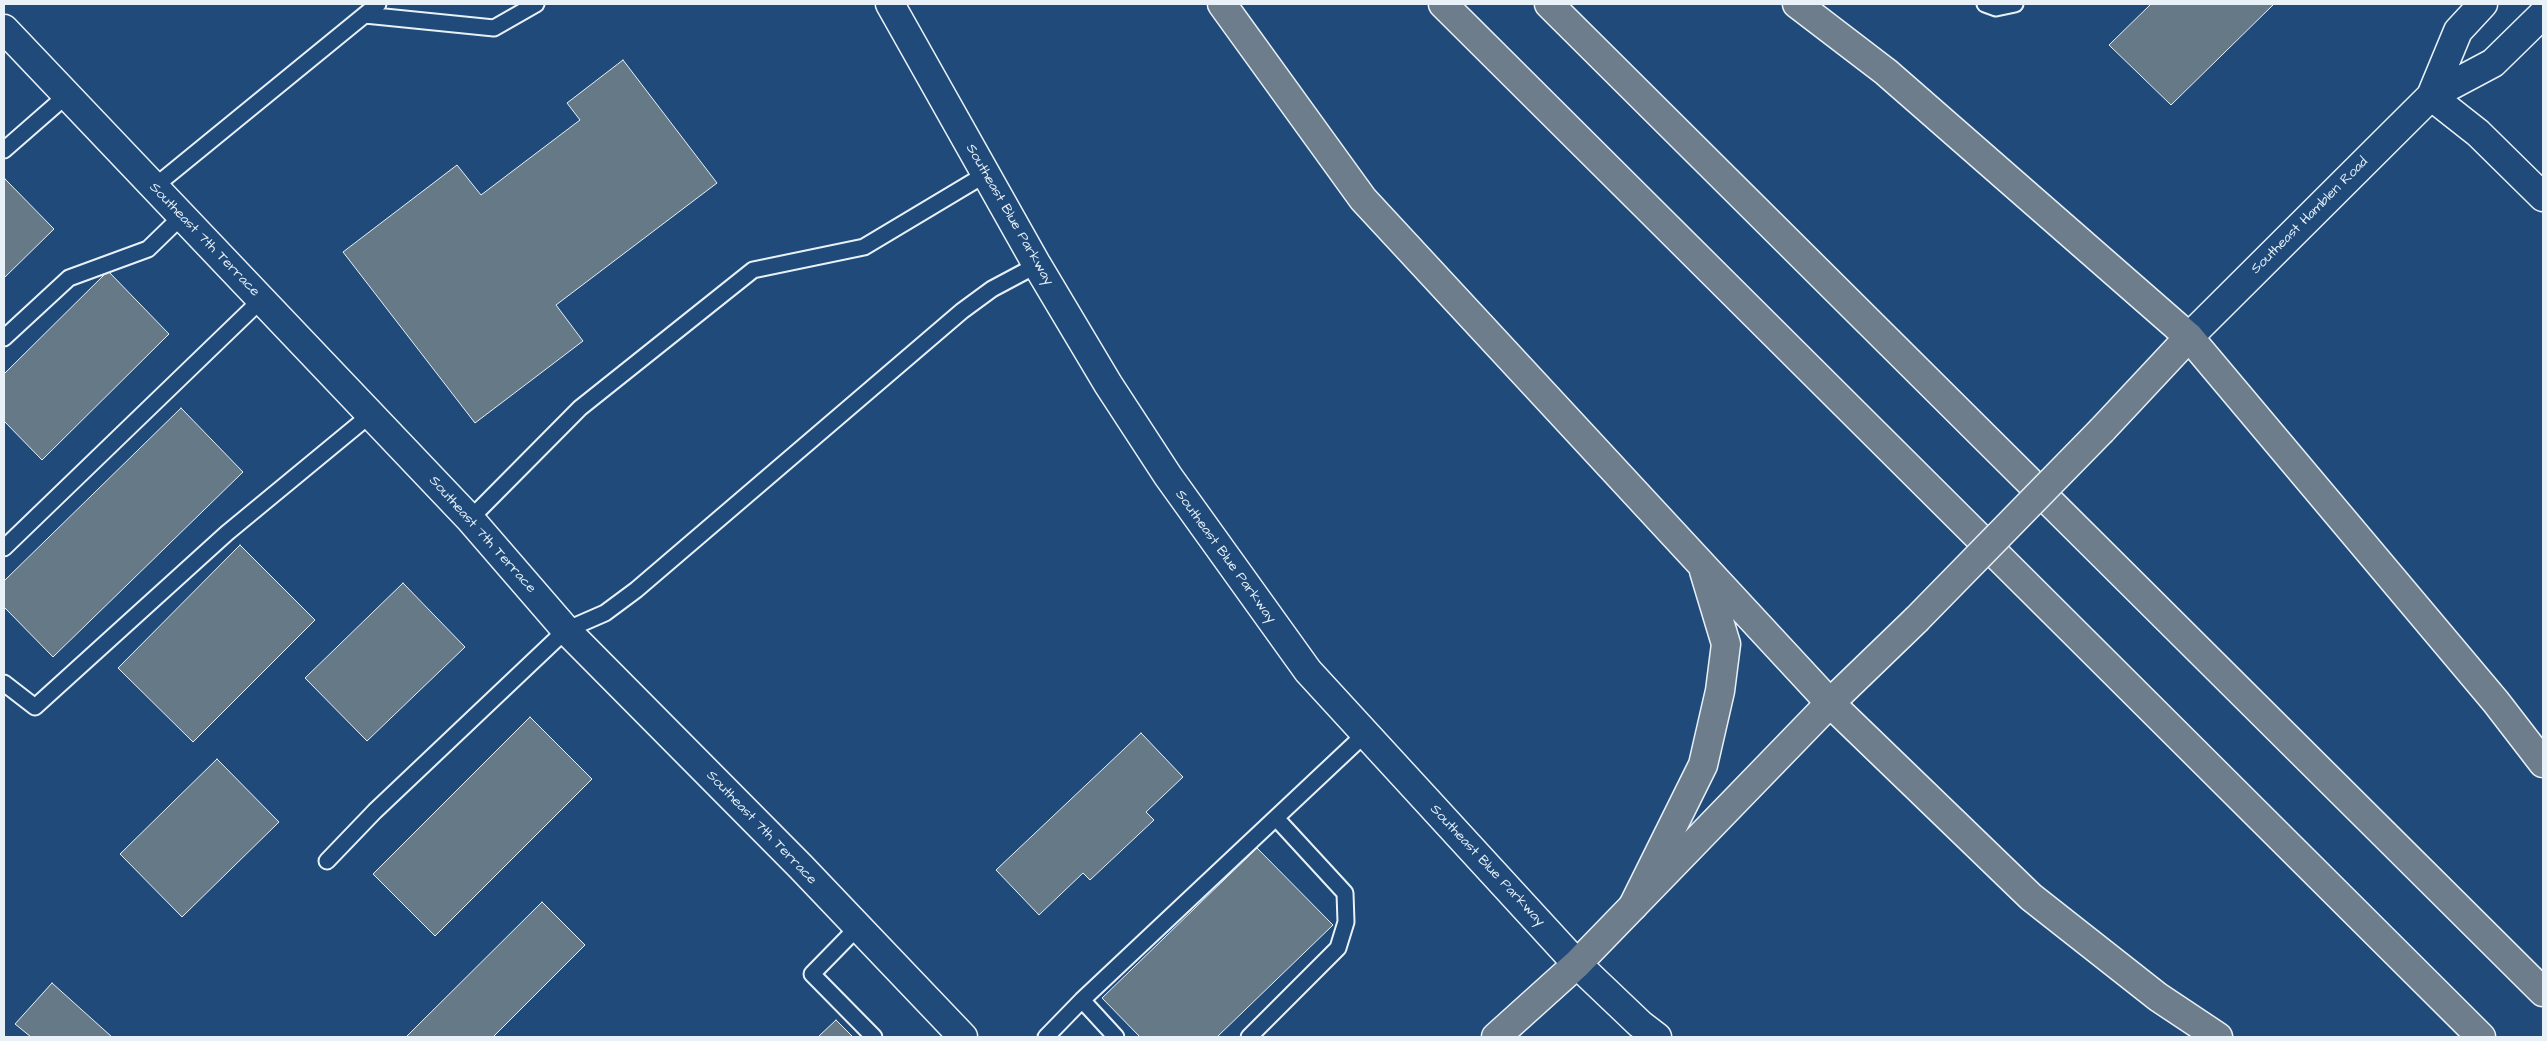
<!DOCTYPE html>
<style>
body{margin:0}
#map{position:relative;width:2547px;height:1041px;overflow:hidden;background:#1f4a7a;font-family:"Architects Daughter",sans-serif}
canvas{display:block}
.frame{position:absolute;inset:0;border:5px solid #e8f1f8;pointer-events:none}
</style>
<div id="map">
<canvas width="2547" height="1041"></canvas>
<div class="frame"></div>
</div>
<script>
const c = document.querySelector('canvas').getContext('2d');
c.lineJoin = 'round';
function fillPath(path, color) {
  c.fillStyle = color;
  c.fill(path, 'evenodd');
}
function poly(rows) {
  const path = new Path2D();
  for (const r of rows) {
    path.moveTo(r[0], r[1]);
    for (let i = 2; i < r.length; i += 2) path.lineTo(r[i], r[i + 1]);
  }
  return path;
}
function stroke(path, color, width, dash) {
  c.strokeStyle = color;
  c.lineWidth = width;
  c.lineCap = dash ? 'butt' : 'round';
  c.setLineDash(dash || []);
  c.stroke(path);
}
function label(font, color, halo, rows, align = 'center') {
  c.font = font + ' "Architects Daughter",sans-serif';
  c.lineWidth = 4.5;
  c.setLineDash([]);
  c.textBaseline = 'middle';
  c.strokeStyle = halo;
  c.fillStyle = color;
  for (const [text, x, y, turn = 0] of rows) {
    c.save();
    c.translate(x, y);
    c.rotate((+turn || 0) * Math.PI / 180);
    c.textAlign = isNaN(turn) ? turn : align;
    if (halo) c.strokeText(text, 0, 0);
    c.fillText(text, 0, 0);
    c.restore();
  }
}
const building = poly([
 [2151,4,2274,4,2171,105,2109,45,2151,4],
 [623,60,717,183,556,305,583,341,475,423,343,252,457,165,481,195,580,120,567,103,623,60],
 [5,179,54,229,4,278,4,180,5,179],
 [108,271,169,334,42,460,4,421,4,374,108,271],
 [181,408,243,472,53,657,4,607,4,581,181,408],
 [240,545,315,620,193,742,118,668,240,545],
 [403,583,465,647,367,741,305,678,403,583],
 [530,717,592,779,435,936,373,874,530,717],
 [1141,733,1183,777,1146,812,1154,820,1090,880,1083,873,1039,915,996,870,1141,733],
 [217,759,279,822,182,917,120,854,217,759],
 [1257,848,1333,925,1217,1037,1140,1037,1102,998,1257,848],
 [542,902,585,945,493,1037,406,1037,542,902],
 [52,983,112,1037,31,1037,15,1024,52,983],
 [836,1020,853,1037,818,1037,836,1020]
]);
fillPath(building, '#667987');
stroke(building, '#e8f1f8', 1);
const lane = poly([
 [1985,4,1996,8,2015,4],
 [365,15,494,28,536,4],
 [4,150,67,95],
 [154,187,378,4],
 [4,338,69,278,148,249,182,216],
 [470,519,580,408,753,270,864,247,986,174],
 [4,548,261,300],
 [4,683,35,707,227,533,370,415],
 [327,861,375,811,566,630,605,613,636,590,962,311,992,289,1037,265],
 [858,927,812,974,874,1037],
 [1082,1000,1116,1037],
 [1046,1037,1082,1000,1365,734],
 [1249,1037,1338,948,1346,922,1345,893,1276,818]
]);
const street = poly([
 [4,29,470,519,566,630,801,867,963,1037],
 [2431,96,2478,133,2543,197]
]);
const secondary = poly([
 [890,4,1037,265,1108,384,1168,476,1308,671,1577,964,1640,1024,1657,1037],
 [2431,96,2458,31,2483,4],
 [2189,337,2431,96,2493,63,2543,14]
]);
const primary = poly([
 [2102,430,2189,337],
 [1496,1037,1577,964,1830,703,1916,620]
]);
const highway = poly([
 [1222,4,1363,199,1830,703,2031,897,2158,997,2218,1037],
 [1443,4,2481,1037],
 [1549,4,2543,992],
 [1797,4,1886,72,2189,337,2496,702,2543,763],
 [1633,906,1703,765,1720,691,1726,644,1704,571]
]);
stroke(lane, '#e8f1f8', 19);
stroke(street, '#e8f1f8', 31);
stroke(secondary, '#e8f1f8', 31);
stroke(primary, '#e8f1f8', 31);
stroke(highway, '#e8f1f8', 31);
stroke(lane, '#1f4a7a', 15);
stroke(street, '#1f4a7a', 28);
stroke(secondary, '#1f4a7a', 28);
stroke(primary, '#6d7d8c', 28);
stroke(highway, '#6d7d8c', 28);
const primaryBridge = poly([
 [1916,620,2102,430]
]);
stroke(primaryBridge, '#e8f1f8', 31, []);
stroke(primaryBridge, '#6d7d8c', 28);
label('14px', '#e8f1f8', '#1f4a7a', [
 ["Southeast Blue Parkway",1009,215,60],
 ["Southeast Hamblen Road",2310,216,-45],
 ["Southeast 7th Terrace",204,240,46],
 ["Southeast 7th Terrace",482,535,48],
 ["Southeast Blue Parkway",1225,557,54],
 ["Southeast 7th Terrace",761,828,46],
 ["Southeast Blue Parkway",1487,866,47]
]);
</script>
